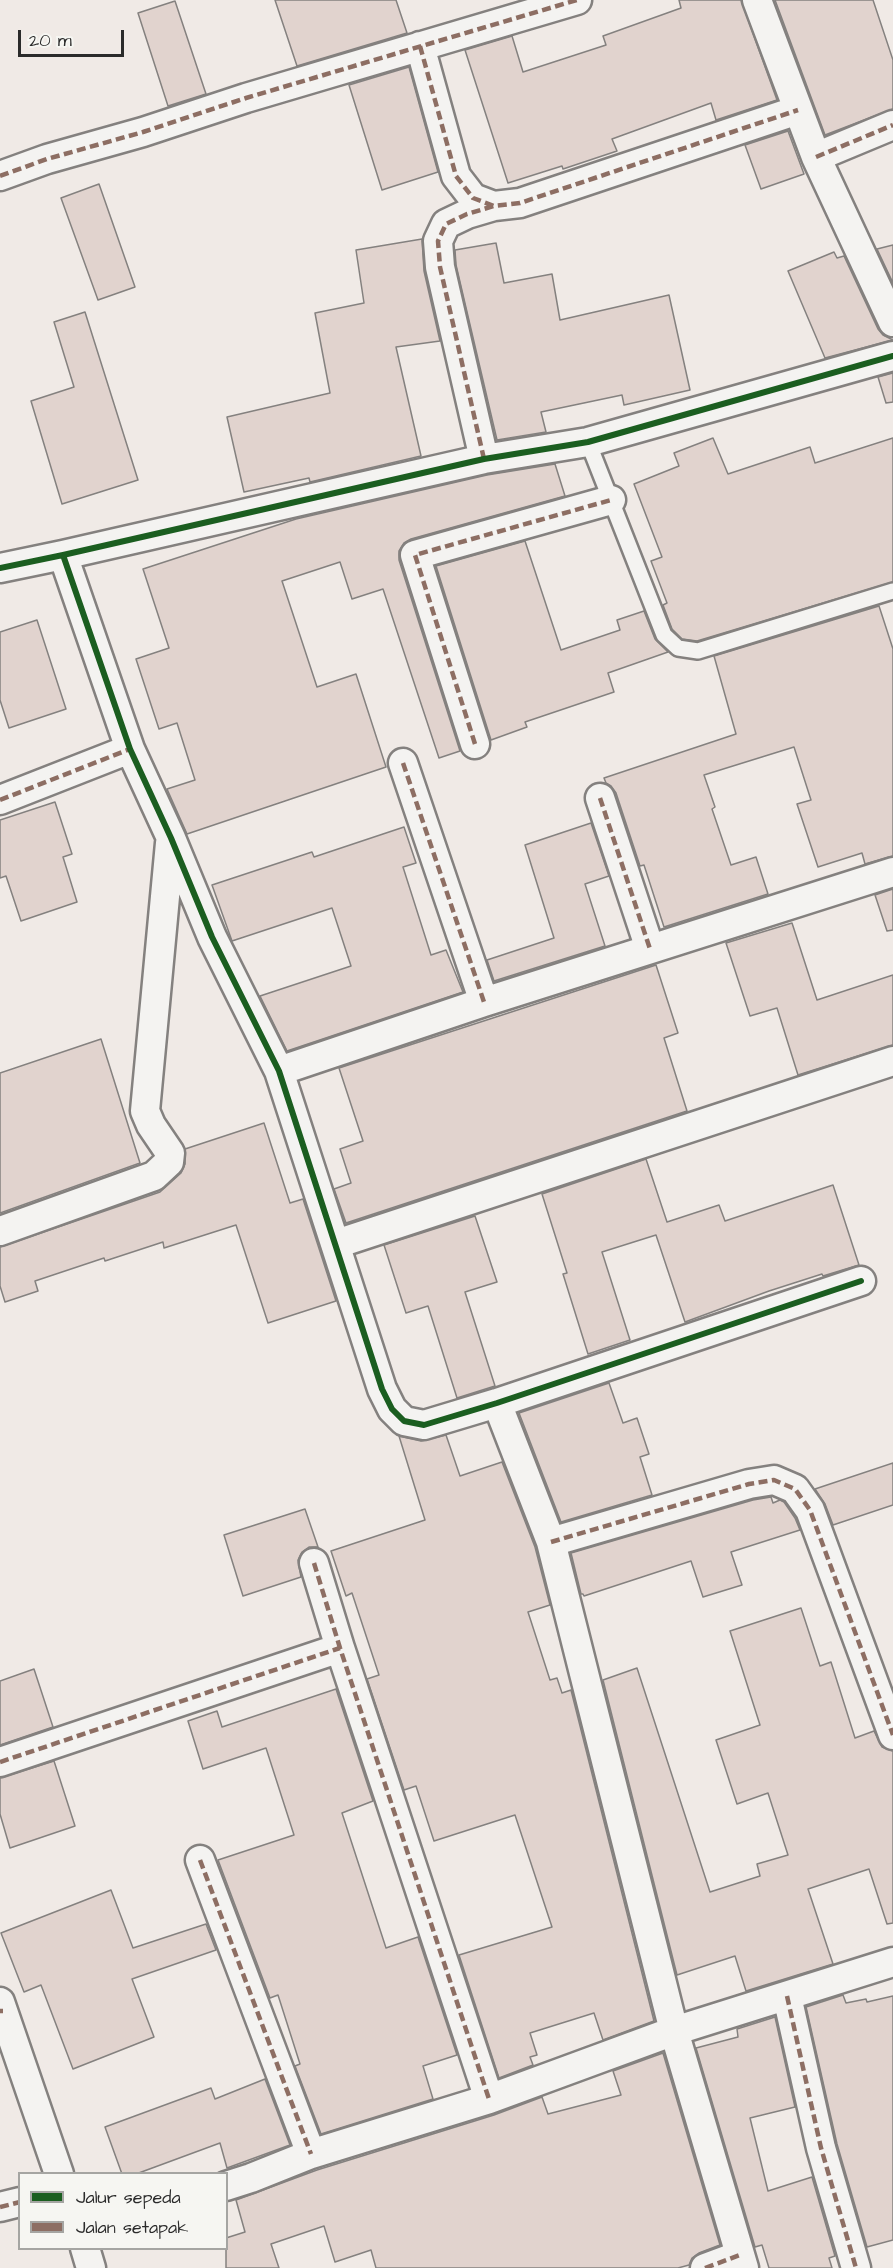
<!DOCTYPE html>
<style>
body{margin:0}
#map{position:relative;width:893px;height:2268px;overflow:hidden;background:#f0eae6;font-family:"Architects Daughter",sans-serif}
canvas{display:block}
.legend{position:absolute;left:18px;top:2172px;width:210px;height:78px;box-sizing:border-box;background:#f6f6f2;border:2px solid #a5a5a2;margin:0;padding:8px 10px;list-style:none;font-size:18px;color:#2b2b2b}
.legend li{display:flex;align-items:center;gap:12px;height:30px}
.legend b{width:30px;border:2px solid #a5a5a2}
.scale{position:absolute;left:18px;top:30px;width:106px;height:27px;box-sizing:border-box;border:3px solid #2b2b2b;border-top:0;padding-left:8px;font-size:18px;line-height:21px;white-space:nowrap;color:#2b2b2b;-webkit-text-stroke:4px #f6f6f2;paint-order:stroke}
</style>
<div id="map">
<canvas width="893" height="2268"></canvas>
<ul class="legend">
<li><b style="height:8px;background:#1b5e20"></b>Jalur sepeda</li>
<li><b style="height:8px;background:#8d6e63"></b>Jalan setapak</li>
</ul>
<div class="scale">20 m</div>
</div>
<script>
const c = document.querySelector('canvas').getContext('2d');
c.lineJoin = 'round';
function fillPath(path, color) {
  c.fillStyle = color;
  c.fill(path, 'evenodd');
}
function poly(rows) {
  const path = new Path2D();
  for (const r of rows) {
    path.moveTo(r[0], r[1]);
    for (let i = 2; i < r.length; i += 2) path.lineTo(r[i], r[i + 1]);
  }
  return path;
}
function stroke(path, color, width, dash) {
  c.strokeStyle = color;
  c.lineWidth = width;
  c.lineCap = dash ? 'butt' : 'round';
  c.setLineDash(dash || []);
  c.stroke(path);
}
const building = poly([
 [275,0,396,0,407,33,297,66,275,0],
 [679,0,741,0,777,100,716,120,711,103,612,139,617,151,563,169,562,166,508,183,465,50,512,36,523,72,606,45,603,36,681,8,679,0],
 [775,0,873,0,893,60,893,109,825,135,775,0],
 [175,1,206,94,168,106,138,13,175,1],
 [409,67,438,172,382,190,349,85,409,67],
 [788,131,804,174,761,189,745,145,788,131],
 [99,184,135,287,98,300,61,198,99,184],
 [422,239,424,271,440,341,396,347,421,456,310,482,309,478,244,492,227,417,330,393,315,313,364,303,356,250,422,239],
 [496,243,504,283,552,274,560,320,669,295,690,390,624,405,622,395,541,412,546,432,497,440,456,265,455,250,496,243],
 [893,245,893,283,877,249,893,245],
 [834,252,837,258,844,256,878,329,883,335,893,340,825,358,788,271,834,252],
 [85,312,138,480,62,504,31,401,74,387,54,322,85,312],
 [893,373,893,402,886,403,878,377,893,373],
 [713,438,728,474,810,447,815,463,893,438,893,582,697,641,682,639,672,629,663,605,667,603,651,561,662,557,634,484,679,466,674,453,713,438],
 [555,464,565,496,411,539,404,543,399,551,399,560,460,751,439,758,383,589,352,599,340,562,282,581,317,687,356,674,386,767,187,834,167,789,195,780,177,723,159,729,136,659,169,648,143,569,296,519,487,475,555,464],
 [525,541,561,650,620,630,617,620,644,611,655,639,668,652,608,673,614,692,525,722,527,727,491,740,436,566,525,541],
 [879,606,893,649,893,856,865,864,862,853,818,867,797,804,811,800,794,747,704,775,715,807,712,809,731,865,756,857,768,894,664,927,644,865,640,866,616,793,611,786,606,783,604,778,736,734,714,656,879,606],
 [37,620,66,709,9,728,0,700,0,632,37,620],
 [55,802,72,854,63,857,77,902,21,921,6,876,0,878,0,820,55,802],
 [591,823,609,876,585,884,605,946,494,981,487,960,554,938,525,845,591,823],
 [404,827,416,863,403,867,431,955,446,950,463,992,287,1051,260,996,351,966,332,908,232,941,212,885,312,852,314,857,404,827],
 [893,889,893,930,887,931,875,895,893,889],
 [792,923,817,1000,893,975,893,1045,798,1075,777,1008,750,1016,726,943,792,923],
 [656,965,678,1033,664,1038,687,1111,346,1223,334,1189,351,1183,340,1149,363,1141,339,1068,656,965],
 [101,1039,140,1163,0,1213,0,1073,101,1039],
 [264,1123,290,1203,303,1199,336,1301,268,1323,236,1225,164,1248,163,1242,105,1261,104,1258,35,1281,38,1291,5,1302,0,1286,0,1247,160,1192,181,1173,185,1164,185,1149,264,1123],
 [646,1159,667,1222,719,1205,725,1221,833,1185,859,1265,823,1276,822,1274,769,1291,685,1322,656,1235,602,1252,630,1340,588,1354,563,1274,567,1273,542,1194,646,1159],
 [475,1216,497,1282,465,1292,495,1386,457,1398,428,1306,406,1313,384,1245,475,1216],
 [609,1383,623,1423,637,1418,649,1454,640,1457,652,1495,561,1522,519,1413,609,1383],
 [446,1435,460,1476,502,1462,535,1547,550,1605,528,1612,550,1680,557,1678,562,1693,571,1690,654,2021,603,2040,594,2013,530,2033,537,2055,530,2057,533,2065,499,2078,459,1955,552,1927,515,1815,434,1841,416,1786,404,1790,367,1679,379,1675,352,1593,346,1596,331,1551,425,1520,399,1436,421,1441,446,1435],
 [893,1463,893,1505,833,1525,825,1504,815,1489,893,1463],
 [771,1497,773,1503,780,1500,784,1502,795,1518,800,1530,731,1552,742,1585,703,1597,691,1561,584,1596,583,1594,581,1594,571,1553,753,1500,771,1497],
 [305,1509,318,1547,309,1547,302,1552,298,1560,301,1577,243,1596,224,1535,305,1509],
 [801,1608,820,1666,831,1662,855,1738,874,1731,882,1747,893,1751,893,1923,887,1924,869,1869,808,1889,833,1964,746,1991,735,1956,677,1975,603,1680,637,1668,710,1892,760,1876,757,1864,788,1855,768,1793,737,1804,716,1740,760,1725,730,1631,801,1608],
 [34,1669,53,1727,0,1745,0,1681,34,1669],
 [336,1689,373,1801,342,1813,386,1948,418,1937,457,2055,423,2066,433,2099,321,2134,295,2066,300,2064,278,1995,270,1998,218,1860,294,1835,266,1748,203,1769,188,1721,217,1711,222,1727,336,1689],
 [54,1761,75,1826,10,1848,0,1814,0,1778,54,1761],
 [111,1890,133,1948,206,1924,216,1950,132,1979,154,2037,73,2069,41,1985,24,1992,1,1933,111,1890],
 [843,1995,846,2003,866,1999,867,2002,893,1996,893,2240,867,2247,837,2144,806,2007,843,1995],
 [775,2017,795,2107,750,2118,768,2191,812,2177,835,2256,829,2258,832,2268,769,2268,762,2245,755,2247,696,2048,738,2037,737,2029,775,2017],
 [663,2053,720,2245,699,2253,692,2258,689,2265,678,2268,376,2268,371,2250,335,2262,324,2226,271,2244,279,2268,226,2268,226,2238,245,2232,236,2200,317,2170,494,2115,542,2097,548,2114,621,2095,613,2071,663,2053],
 [265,2079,290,2145,227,2168,220,2143,136,2174,122,2174,105,2127,211,2088,215,2099,265,2079]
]);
fillPath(building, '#e1d3ce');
stroke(building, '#84817f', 1.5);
const service = poly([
 [588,442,664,635,678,648,698,651,893,591]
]);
const minor = poly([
 [757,0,816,157,893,322],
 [420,46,456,176,473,198,494,206,520,203,798,110],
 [816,157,893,125],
 [0,176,47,159,143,132,246,98,577,0],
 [484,459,440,267,438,241,446,224,467,214,494,206],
 [63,555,130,749,171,838,212,937,279,1071,382,1389,392,1409,404,1421,424,1425,497,1403,861,1281],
 [0,568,63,555,484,459,588,442,893,356],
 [475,744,415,555,611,500],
 [403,763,484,1002],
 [600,798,650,949],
 [0,800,130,749],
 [279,1071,484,1002,893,872],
 [0,1231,154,1176,169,1162,170,1153,151,1125,145,1111,170,843],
 [336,1244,893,1061],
 [497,1403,551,1542,674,2031,744,2268],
 [551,1542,749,1484,774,1480,795,1489,810,1510,893,1735],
 [314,1563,340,1648],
 [0,1762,340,1648,489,2099],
 [200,1860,311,2154],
 [787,1996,821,2148,856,2268],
 [0,2002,59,2174],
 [226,2186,251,2178,311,2154,489,2099,674,2031,893,1962],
 [0,2207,20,2202],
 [85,2248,91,2268],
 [705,2268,740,2255]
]);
stroke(service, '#84817f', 20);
stroke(minor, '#84817f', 33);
stroke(service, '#f4f3f1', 15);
stroke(minor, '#f4f3f1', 28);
stroke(poly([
 [420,46,456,176,473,198,494,206,520,203,798,110],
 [816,157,893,125],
 [0,176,47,159,143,132,246,98,577,0],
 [484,459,440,267,438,241,446,224,467,214,494,206],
 [475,744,415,555,611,500],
 [403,763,484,1002],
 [600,798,650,949],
 [0,800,130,749],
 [551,1542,749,1484,774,1480,795,1489,810,1510,893,1735],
 [314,1563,340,1648],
 [0,1762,340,1648,489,2099],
 [200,1860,311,2154],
 [787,1996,821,2148,856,2268],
 [0,2011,3,2011],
 [0,2207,20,2202],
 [705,2268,740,2255]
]), '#8d6e63', 4.5, [9, 4.5]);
stroke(poly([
 [63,555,130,749,171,838,212,937,279,1071,382,1389,392,1409,404,1421,424,1425,497,1403,861,1281],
 [0,568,63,555,484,459,588,442,893,356]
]), '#1b5e20', 6);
</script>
